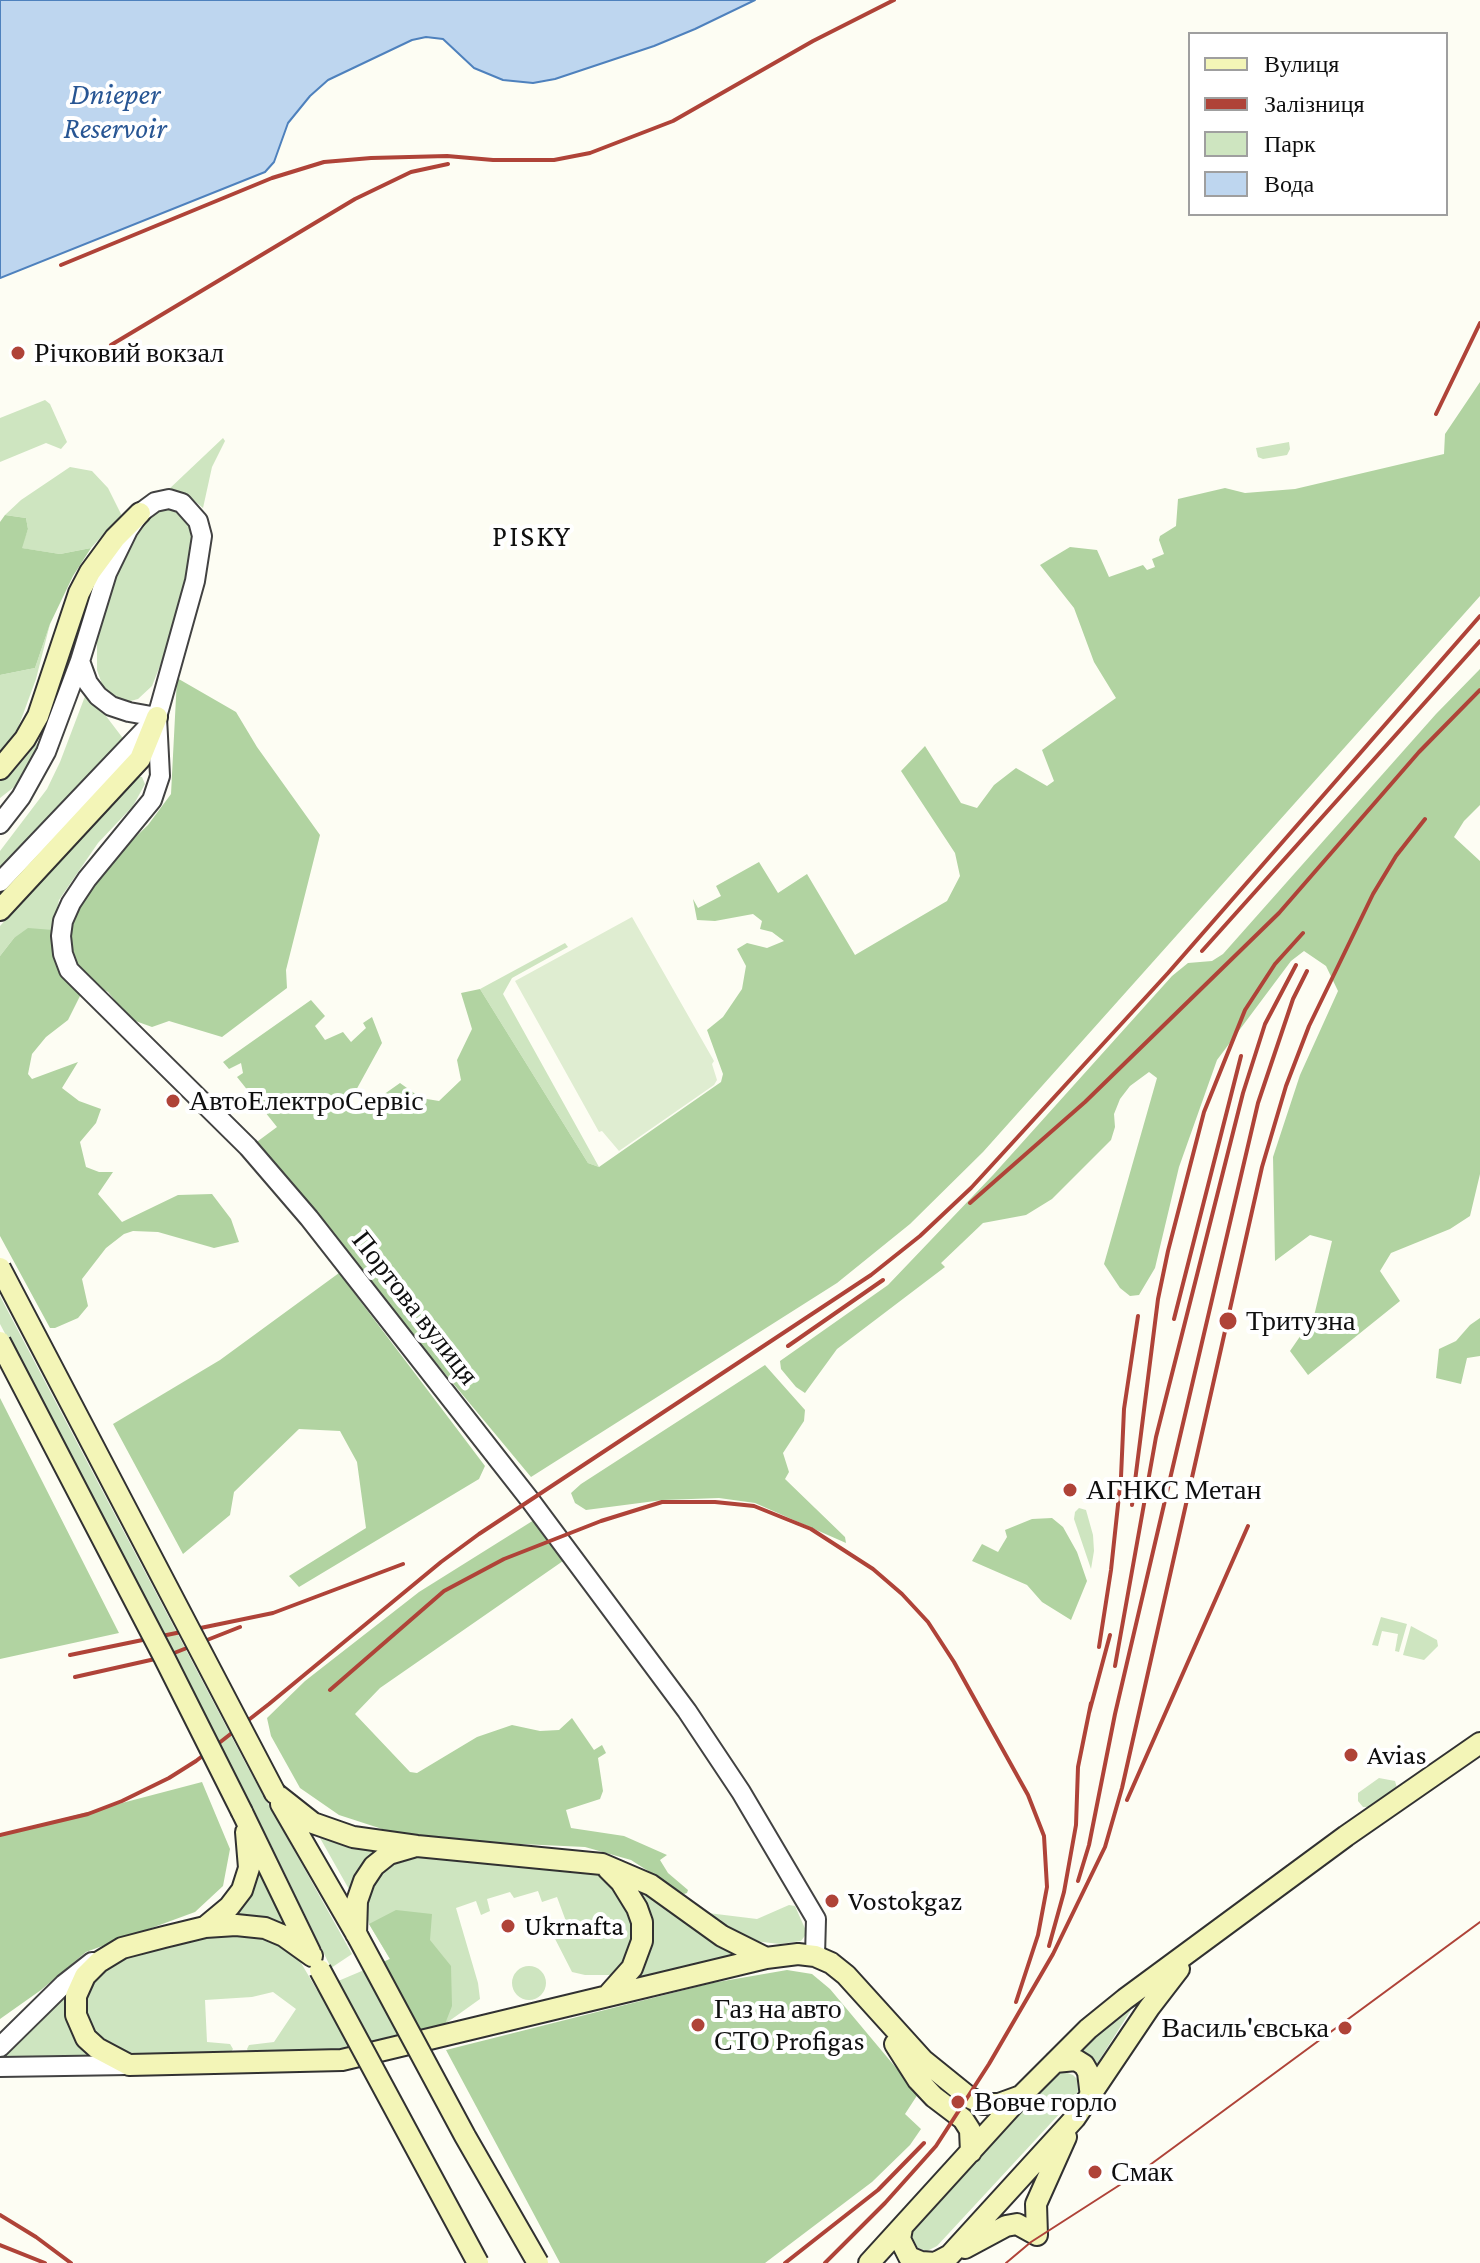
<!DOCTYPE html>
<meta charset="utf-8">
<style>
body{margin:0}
#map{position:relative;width:1480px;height:2263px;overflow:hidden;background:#fdfdf3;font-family:"Crimson Pro",serif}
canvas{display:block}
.legend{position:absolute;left:1188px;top:32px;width:260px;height:184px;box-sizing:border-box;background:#fff;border:2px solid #9f9f9f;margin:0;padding:10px 14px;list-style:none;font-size:24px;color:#0f0f0f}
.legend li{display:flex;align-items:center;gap:16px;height:40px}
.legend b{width:40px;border:2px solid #9f9f9f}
</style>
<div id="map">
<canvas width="1480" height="2263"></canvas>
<ul class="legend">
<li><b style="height:10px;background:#f3f5b7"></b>Вулиця</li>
<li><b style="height:10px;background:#af4338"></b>Залізниця</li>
<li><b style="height:22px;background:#cee5c0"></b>Парк</li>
<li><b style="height:22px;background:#bed6ef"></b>Вода</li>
</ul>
</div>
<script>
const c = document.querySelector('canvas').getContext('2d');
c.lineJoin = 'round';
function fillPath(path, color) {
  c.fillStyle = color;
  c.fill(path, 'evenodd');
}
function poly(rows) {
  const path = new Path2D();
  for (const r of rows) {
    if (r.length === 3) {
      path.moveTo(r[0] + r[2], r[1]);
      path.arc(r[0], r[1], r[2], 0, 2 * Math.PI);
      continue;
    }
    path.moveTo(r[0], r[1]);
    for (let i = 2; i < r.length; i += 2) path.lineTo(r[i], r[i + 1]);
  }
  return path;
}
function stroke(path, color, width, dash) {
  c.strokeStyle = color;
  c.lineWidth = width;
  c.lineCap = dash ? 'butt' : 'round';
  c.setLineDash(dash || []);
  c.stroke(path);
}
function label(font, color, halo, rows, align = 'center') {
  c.font = font + ' "Crimson Pro",serif';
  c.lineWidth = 8;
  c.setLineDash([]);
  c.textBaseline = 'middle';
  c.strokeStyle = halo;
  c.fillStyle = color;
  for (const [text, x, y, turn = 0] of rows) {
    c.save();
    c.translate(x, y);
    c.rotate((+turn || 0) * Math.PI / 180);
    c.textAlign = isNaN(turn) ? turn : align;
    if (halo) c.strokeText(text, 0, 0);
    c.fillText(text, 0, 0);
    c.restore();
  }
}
fillPath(poly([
 [45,400,50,404,67,442,61,449,46,443,0,462,0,418],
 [223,438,225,441,212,467,203,508,186,494,167,491],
 [1289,442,1290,449,1287,455,1263,459,1258,457,1256,448],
 [70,467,92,471,108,488,121,514,120,520,109,528,91,548,60,554,21,548,28,529,26,518,5,515,21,500],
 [174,507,194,527,185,583,167,648,152,686,138,699,127,702,118,700,110,696,103,687,97,670,97,628,103,605,124,554,136,532,154,510],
 [50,624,36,679,18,728,0,754,0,675,35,668],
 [87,691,125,741,0,874,0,851,47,789,60,762],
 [39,741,40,749,27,777,0,798,0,781,13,772],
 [136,777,142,777,145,784,133,806,98,843,59,900,53,930,14,938,0,956,0,926],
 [565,943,568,947,512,978,503,994,599,1167,588,1163,480,989],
 [0,1296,247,1766,352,1954,331,1968,257,1816,146,1600,0,1324],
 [1079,1508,1086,1510,1093,1535,1094,1551,1091,1569,1074,1519,1075,1512],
 [1381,1617,1407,1624,1399,1652,1395,1651,1398,1634,1382,1631,1378,1646,1372,1645],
 [1411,1626,1437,1640,1438,1646,1424,1660,1403,1655],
 [1379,1778,1395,1781,1397,1788,1371,1807,1363,1807,1358,1801,1358,1793],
 [316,1831,385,1848,350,1891],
 [405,1855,452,1857,595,1871,617,1886,635,1923,632,1952,614,1975,585,1975,572,1972,551,1931,567,1924,557,1897,542,1902,538,1891,514,1898,510,1892,487,1899,490,1911,481,1915,476,1901,456,1908,478,1983,480,1999,445,2024,432,2029,339,2049,249,2054,247,2049,249,2045,274,2042,296,2009,273,1992,252,1997,205,2000,207,2042,230,2044,233,2049,229,2055,151,2056,115,2050,94,2037,84,2013,89,1986,119,1957,223,1933,261,1934,294,1951,317,1990,390,1959,369,1924,364,1902,378,1872],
 [254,1862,289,1932,220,1921],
 [631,1883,737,1953,630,1981,637,1971],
 [789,1905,795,1906,807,1933,801,1941,780,1944,745,1940,710,1918,708,1913,757,1919],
 [529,1983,17],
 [74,1982,69,2017,71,2032,79,2047,90,2059,3,2060,3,2056],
 [1136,2002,1095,2067,1089,2056,1077,2050],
 [1062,2071,1073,2075,1077,2079,1078,2091,1075,2097,937,2246,927,2251,915,2247,910,2237,911,2231,1056,2073]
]), '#cee5c0');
fillPath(poly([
 [1480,382,1480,596,983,1152,910,1224,837,1283,531,1477,254,1144,277,1127,237,1077,243,1073,241,1063,229,1069,223,1062,311,1000,325,1016,315,1026,325,1040,343,1032,351,1042,366,1028,363,1023,372,1017,382,1043,349,1103,356,1114,400,1083,421,1098,439,1101,461,1080,457,1060,472,1029,461,993,480,989,588,1163,599,1167,721,1082,723,1074,707,1030,723,1017,742,989,746,966,737,949,747,943,767,948,784,941,772,932,760,929,762,921,753,914,715,921,697,920,693,899,698,908,721,896,716,886,759,862,778,893,807,874,855,955,947,901,960,876,955,853,901,771,925,746,961,803,977,808,994,785,1016,768,1047,786,1054,781,1042,750,1116,698,1094,662,1074,608,1040,565,1070,547,1097,550,1109,577,1143,565,1147,570,1155,567,1152,559,1164,554,1159,540,1160,536,1176,526,1178,499,1225,488,1245,493,1295,489,1444,454,1445,434],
 [5,515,26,518,28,529,22,548,60,554,91,548,73,576,50,624,35,668,0,675,0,522],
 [1480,669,1480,805,1464,821,1454,837,1480,861,1480,1174,1470,1216,1450,1229,1391,1253,1380,1271,1400,1301,1308,1375,1290,1351,1314,1316,1332,1241,1310,1235,1275,1261,1273,1157,1300,1075,1338,991,1326,966,1304,951,1291,961,1217,1060,1179,1167,1155,1268,1139,1295,1130,1296,1120,1288,1104,1264,1157,1078,1149,1072,1130,1086,1120,1099,1114,1114,1115,1127,1111,1140,1052,1199,1026,1215,983,1223,941,1263,945,1267,837,1349,805,1393,796,1387,781,1369,780,1361,888,1285,993,1175,1172,976,1188,963,1212,961,1223,954,1436,714],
 [177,678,236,712,257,747,320,835,286,970,287,988,222,1037,169,1021,152,1027,130,1019,108,992,88,982,73,963,68,932,73,907,93,878,148,825,171,794],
 [28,928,53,930,83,990,68,1020,46,1037,32,1054,28,1074,32,1079,78,1062,62,1088,79,1101,101,1109,96,1123,80,1142,86,1167,99,1172,113,1172,98,1194,122,1222,178,1195,212,1194,231,1219,239,1242,214,1248,158,1232,133,1231,124,1234,106,1248,82,1279,88,1306,78,1318,55,1328,50,1328,0,1236,0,956,14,938],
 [339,1273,485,1466,479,1479,299,1587,289,1576,366,1528,357,1462,340,1431,299,1429,234,1492,230,1515,183,1554,113,1424,220,1360],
 [1480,1318,1480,1356,1467,1358,1461,1384,1436,1378,1439,1349,1456,1341,1470,1325],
 [765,1365,805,1410,804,1421,783,1453,789,1472,785,1479,845,1537,846,1543,755,1503,719,1498,663,1500,586,1510,575,1503,571,1493,581,1484],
 [0,1398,119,1633,0,1659],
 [1052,1518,1063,1527,1077,1552,1087,1581,1071,1620,1042,1602,1027,1585,972,1561,982,1544,998,1552,1007,1537,1005,1530,1032,1519],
 [534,1520,563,1561,380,1688,355,1714,410,1772,417,1773,477,1737,512,1725,540,1731,559,1730,572,1718,594,1750,602,1745,606,1753,598,1758,603,1791,600,1799,566,1810,571,1828,624,1836,667,1855,660,1860,668,1873,688,1890,687,1893,684,1894,631,1860,585,1847,413,1839,339,1815,300,1788,271,1736,267,1718,305,1681,419,1592],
 [202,1782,230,1849,223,1886,195,1912,86,1952,41,1990,0,2019,0,1835],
 [396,1910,432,1914,430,1940,451,1966,452,2006,445,2024,432,2029,420,2032,381,1963,390,1959,369,1924],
 [787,1970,812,1974,830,1989,918,2094,905,2114,921,2129,910,2145,872,2182,765,2263,560,2263,446,2050,712,1983]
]), '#b1d3a1');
fillPath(poly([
 [632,917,714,1061,712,1064,717,1080,714,1085,619,1151,602,1131,599,1132,515,981]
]), '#dfedd1');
const water = poly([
 [0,0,755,0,695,29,654,46,555,79,533,83,503,80,474,68,443,39,426,37,412,40,328,80,310,96,288,123,274,162,265,172,0,278,0,0]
]);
fillPath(water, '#bed6ef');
stroke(water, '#4e81bd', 2);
const tertiary = poly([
 [80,661,88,683,98,696,111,706,129,712,157,717,160,776,152,800,87,879,71,903,63,921,61,936,63,954,69,970,248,1147,309,1218,530,1500,687,1711,741,1792,816,1919,815,1956],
 [0,824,21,797,46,752,80,661,107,573,128,530,140,513,155,502,169,499,182,503,198,521,202,536,195,581,157,717,0,882],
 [0,2047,64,1984,92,1962],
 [0,2067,129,2065]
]);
const secondary = poly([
 [0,769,25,739,38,716,79,593,90,572,115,538,140,513],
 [0,910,140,759,157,717],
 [275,1793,313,1823,353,1837,417,1846,602,1864,651,1885,722,1936,766,1958],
 [281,1804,358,1937],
 [242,1812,310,1952],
 [608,1869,621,1882,637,1908,642,1922,642,1941,632,1968,608,1995],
 [205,1927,229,1907,242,1890,249,1868,246,1832],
 [356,1934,357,1901,364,1881,374,1866,389,1854,413,1847],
 [312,1956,284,1936,265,1928,236,1925,205,1927,164,1937,122,1948,99,1962,85,1976,76,1996,76,2015,86,2038,97,2048,129,2065,342,2060,766,1958,798,1954,815,1956,831,1963,846,1975,923,2060,970,2098,983,2104,999,2104,1021,2096],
 [895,2044,918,2080,934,2097,963,2119,970,2130,971,2152],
 [1055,2062,1076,2060,1084,2065,1088,2072,1091,2097],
 [902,2228,900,2239,909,2257,921,2262,936,2263],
 [1037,2235,1036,2204,1066,2137],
 [965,2248,1006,2226,1017,2224,1037,2235],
 [869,2263,1021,2096,1088,2029,1125,1999,1346,1836,1480,1743],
 [935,2263,950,2255,1075,2118,1149,2008,1179,1969]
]);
stroke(tertiary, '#424242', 22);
stroke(secondary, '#313131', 24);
stroke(tertiary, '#fff', 18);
stroke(secondary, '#f3f5b7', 20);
stroke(poly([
 [1006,2263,1031,2242,1143,2170,1480,1922]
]), '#af4338', 2);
stroke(poly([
 [61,265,272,178,324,162,371,158,447,156,493,160,554,160,590,153,673,121,813,41,894,0],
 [111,345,355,199,411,172,448,164],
 [1436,414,1480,323],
 [1202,951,1480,641],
 [970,1203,1085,1102,1279,913,1419,752,1480,690],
 [1174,1319,1241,1056],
 [788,1346,883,1280],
 [1132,1505,1158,1299,1168,1251,1204,1112,1245,1010,1275,964,1303,933],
 [1099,1647,1111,1570,1121,1477,1124,1409,1138,1316],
 [70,1655,273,1613,403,1564],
 [1115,1666,1156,1437,1243,1093,1265,1024,1296,965],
 [75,1677,164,1657,240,1627],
 [330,1690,444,1591,504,1559,601,1521,662,1502,715,1502,754,1506,811,1529,873,1569,902,1594,928,1622,954,1662,1028,1795,1044,1836,1047,1887,1038,1935,1016,2002],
 [1089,1713,1110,1635],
 [1127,1800,1248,1526],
 [0,1835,88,1814,122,1801,169,1778,196,1761,269,1704,441,1562,479,1534,871,1275,920,1236,971,1188,1168,973,1480,616],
 [1078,1881,1089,1845,1115,1714,1258,1103,1293,999,1307,971],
 [1049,1946,1064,1892,1076,1825,1078,1767,1091,1703],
 [0,2215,36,2237,71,2263],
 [0,2245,45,2263],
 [785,2263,878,2190,924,2143],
 [825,2263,885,2203,936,2146,989,2064,1053,1954,1105,1847,1122,1788,1262,1167,1286,1086,1309,1026,1373,894,1396,856,1425,819]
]), '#af4338', 4);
const secondaryBridge = poly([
 [0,1268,275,1793],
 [0,1342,164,1657,242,1812],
 [358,1937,465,2136,538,2263],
 [320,1970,478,2263]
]);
stroke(secondaryBridge, '#313131', 24, []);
stroke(secondaryBridge, '#f3f5b7', 20);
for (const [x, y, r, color] of [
 [18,353,8,"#af4338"],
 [173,1101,8,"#af4338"],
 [1228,1321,10,"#af4338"],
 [1070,1490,8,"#af4338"],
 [1351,1755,8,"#af4338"],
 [832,1901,8,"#af4338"],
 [508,1926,8,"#af4338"],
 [698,2025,8,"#af4338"],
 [1345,2028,8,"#af4338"],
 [958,2102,8,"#af4338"],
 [1095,2172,8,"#af4338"]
]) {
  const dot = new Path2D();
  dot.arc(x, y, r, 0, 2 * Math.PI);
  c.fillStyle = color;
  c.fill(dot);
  stroke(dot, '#fff', 3);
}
label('28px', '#0f0f0f', '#fff', [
 ["Річковий вокзал",34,353],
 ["АвтоЕлектроСервіс",189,1101],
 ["Тритузна",1246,1321],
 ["АГНКС Метан",1086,1490],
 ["Avias",1367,1755],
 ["Vostokgaz",848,1901],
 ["Ukrnafta",524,1926],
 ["Газ на авто",714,2009],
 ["СТО Profigas",714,2041],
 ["Василь'євська",1329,2028,"right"],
 ["Вовче горло",974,2102],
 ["Смак",1111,2172]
], 'left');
label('28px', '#0f0f0f', '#fff', [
 ["Портова вулиця",415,1308,52]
]);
label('italic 30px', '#275593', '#fff', [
 ["Dnieper",115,95],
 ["Reservoir",115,129]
]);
c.letterSpacing = '2px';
label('30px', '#0f0f0f', '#fff', [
 ["PISKY",532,537]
]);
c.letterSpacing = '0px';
</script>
